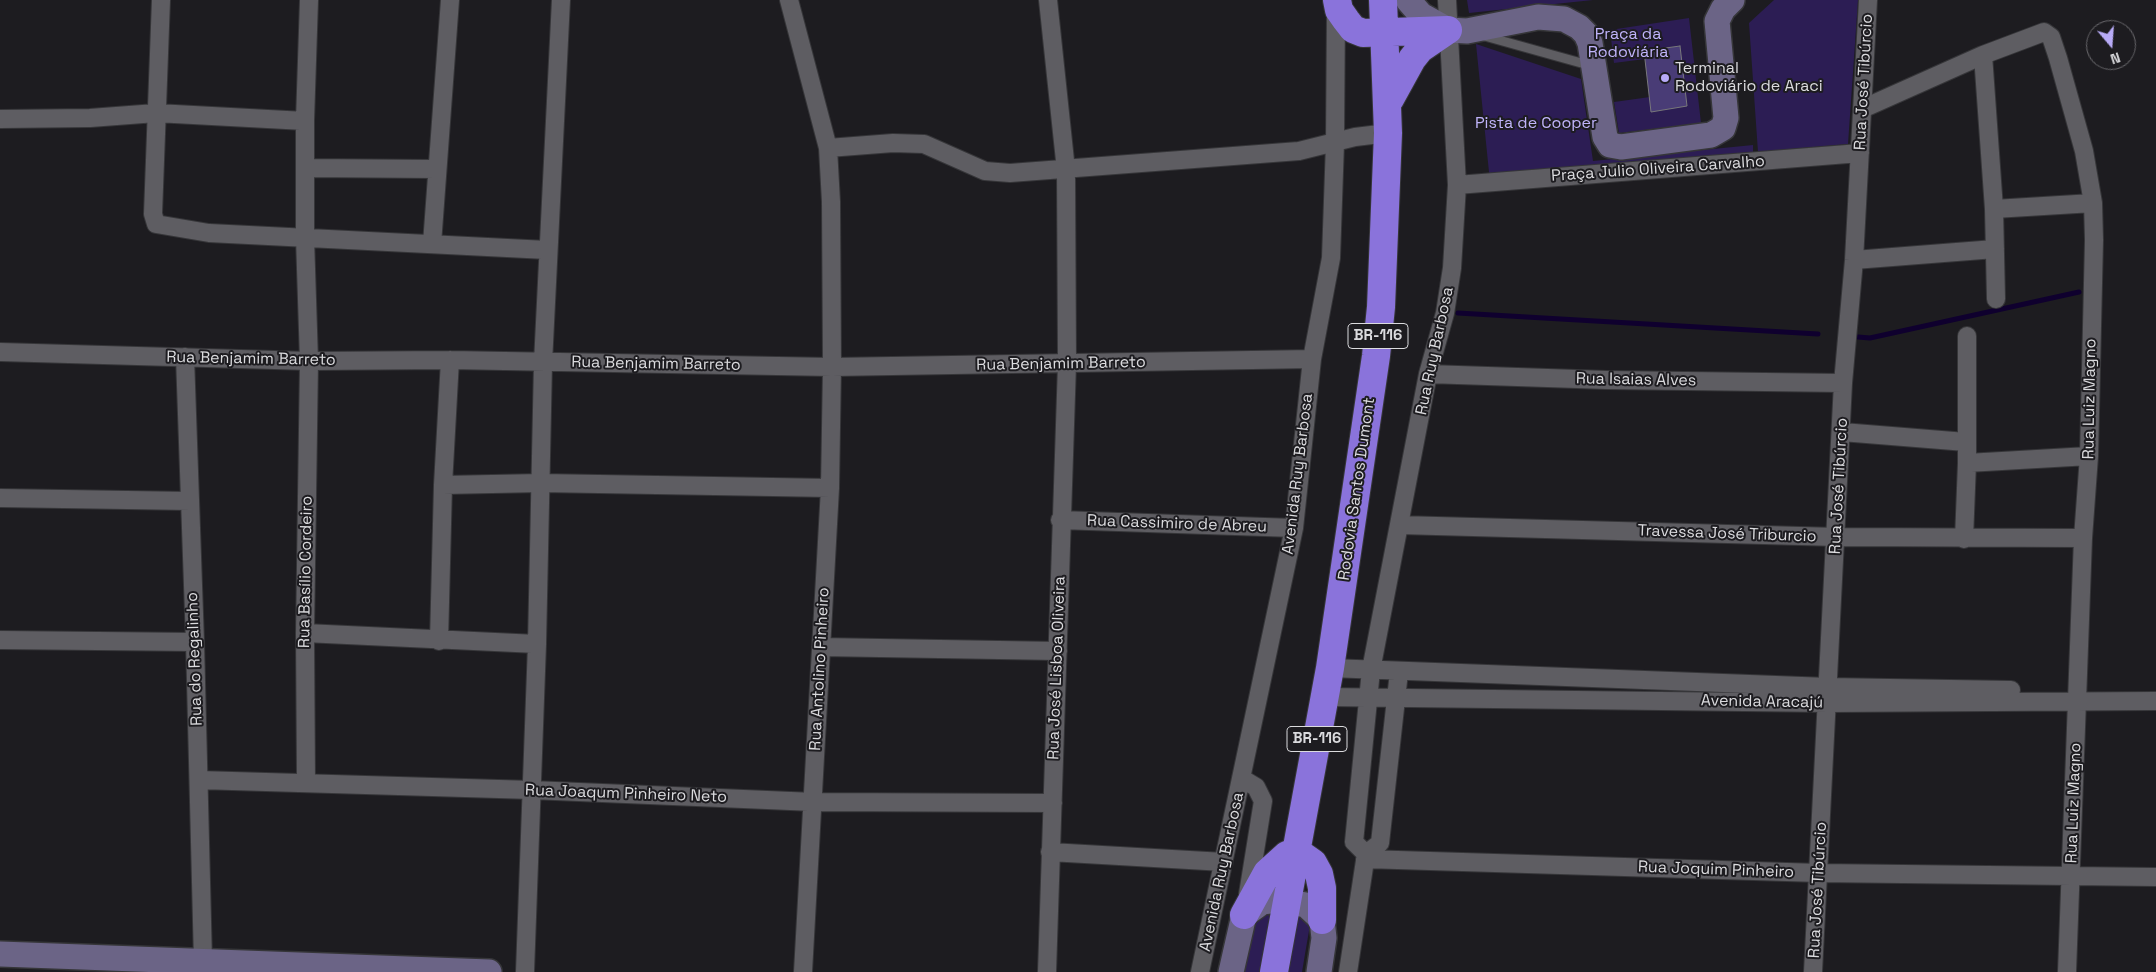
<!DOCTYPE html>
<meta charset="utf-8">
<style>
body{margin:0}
#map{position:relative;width:2156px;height:972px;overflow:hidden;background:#1d1c20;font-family:"Space Grotesk",sans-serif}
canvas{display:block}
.north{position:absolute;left:2086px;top:20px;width:50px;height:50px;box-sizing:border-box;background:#1d1c20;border:1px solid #69686c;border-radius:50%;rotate:162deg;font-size:14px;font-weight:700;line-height:20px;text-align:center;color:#dbdbde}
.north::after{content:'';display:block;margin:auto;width:18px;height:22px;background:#b8abf7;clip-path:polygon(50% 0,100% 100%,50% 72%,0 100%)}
</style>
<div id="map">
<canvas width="2156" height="972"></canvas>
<div class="north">N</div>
</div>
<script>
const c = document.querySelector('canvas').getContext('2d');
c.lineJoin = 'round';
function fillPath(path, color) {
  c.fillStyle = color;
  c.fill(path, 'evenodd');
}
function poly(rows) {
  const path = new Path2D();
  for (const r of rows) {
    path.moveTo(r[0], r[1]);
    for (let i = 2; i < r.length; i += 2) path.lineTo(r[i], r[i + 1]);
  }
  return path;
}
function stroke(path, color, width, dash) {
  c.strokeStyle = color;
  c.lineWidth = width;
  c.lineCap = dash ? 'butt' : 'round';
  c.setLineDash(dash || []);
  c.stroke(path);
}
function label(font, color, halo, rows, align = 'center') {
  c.font = font + ' "Space Grotesk",sans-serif';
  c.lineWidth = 4;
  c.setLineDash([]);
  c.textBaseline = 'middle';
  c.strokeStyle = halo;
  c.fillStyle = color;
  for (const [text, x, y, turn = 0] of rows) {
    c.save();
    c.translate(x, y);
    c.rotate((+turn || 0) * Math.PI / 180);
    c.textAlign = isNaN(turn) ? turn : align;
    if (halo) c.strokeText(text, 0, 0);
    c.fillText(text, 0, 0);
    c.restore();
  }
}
fillPath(poly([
 [1467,0,1593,0,1469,13],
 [1774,0,1858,0,1848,144,1758,152,1749,23],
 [1689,18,1701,123,1619,133,1614,102,1650,97,1652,112,1687,106,1680,46,1644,51,1645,59,1614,63,1610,30],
 [1476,44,1581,79,1593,161,1753,145,1753,154,1490,182],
 [1277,910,1264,972,1241,972,1254,922],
 [1293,912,1310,925,1305,954,1302,972,1283,972]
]), '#2c1d54');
stroke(poly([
 [1458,313,1818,334],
 [1858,337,1870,338,2079,292]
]), '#0f002e', 5);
const building = poly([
 [1680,46,1687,106,1651,112,1644,51,1680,46]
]);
fillPath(building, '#493c76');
stroke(building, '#79787d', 1);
const lane = poly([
 [1481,35,1592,66]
]);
const street = poly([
 [161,0,153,214,156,224,209,233,547,250],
 [789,0,828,148,831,202,832,367,830,488,803,972],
 [1983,55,1994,209,1996,299],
 [1862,109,1983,55,2044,32,2051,37,2058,58,2084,151,2093,203,2094,240,2089,456,2083,538,2067,972],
 [0,119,90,118,156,113,305,121],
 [828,148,893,143,924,144,985,171,1010,173,1299,151,1355,137,1388,133],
 [305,168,437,169],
 [1457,185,1860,153],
 [1994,209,2093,203],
 [432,244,450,0],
 [1854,260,1995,249],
 [0,352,309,361,450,360,832,367,1312,359],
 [185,357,195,642,203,961],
 [1428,374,1607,380,1843,383],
 [1842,432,1966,442],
 [1967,463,2089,456],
 [443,485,541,483,830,488],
 [0,498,190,501],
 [1060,520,1294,528],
 [1400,525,1837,537,2083,538],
 [1964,539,1967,463,1967,336],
 [305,633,537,644],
 [0,640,195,642],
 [439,641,443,485,450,360],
 [821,647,1058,651],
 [1330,668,1828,687,2011,690],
 [1325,697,1828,703,2156,701],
 [1241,778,1256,787,1263,801,1248,894],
 [199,780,532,790,814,802,1053,803],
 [306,783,305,633,309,361,305,238,305,121,309,0],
 [1050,852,1224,862],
 [1366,854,1354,842,1371,670,1428,374,1445,313,1452,268,1457,185,1447,0],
 [1365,859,1819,873,2156,877],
 [525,972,537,644,543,363,561,0],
 [1047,972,1067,364,1066,170,1048,0],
 [1200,972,1294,528,1312,359,1331,258,1335,143,1336,5],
 [1348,972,1366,854,1380,843,1399,672],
 [1813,972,1843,383,1854,260,1868,0]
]);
const secondary = poly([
 [1408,0,1421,15,1448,30,1467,31,1538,17,1564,19,1579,27,1586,34,1590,43,1605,137,1610,145,1621,147,1711,135,1723,128,1726,118,1717,21,1723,9,1732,0],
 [0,954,489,972],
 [1231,972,1244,915,1262,902,1277,900,1306,905,1322,920,1324,938,1319,972]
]);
const highway = poly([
 [1337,0,1339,10,1346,20,1353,29,1363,33,1448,30],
 [1390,99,1412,59,1420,49,1448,30],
 [1296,851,1313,863,1319,874,1322,888,1322,920],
 [1244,915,1267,873,1287,855,1296,851],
 [1274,972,1330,668,1376,356,1381,307,1388,133,1383,0]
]);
stroke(lane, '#363639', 11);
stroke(street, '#363639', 20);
stroke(secondary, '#363639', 28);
stroke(highway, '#363639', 30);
stroke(lane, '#5e5d62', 9);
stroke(street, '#5e5d62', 18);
stroke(secondary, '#6b6486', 25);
stroke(highway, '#8a73db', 28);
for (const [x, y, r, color] of [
 [1665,78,5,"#b8abf7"]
]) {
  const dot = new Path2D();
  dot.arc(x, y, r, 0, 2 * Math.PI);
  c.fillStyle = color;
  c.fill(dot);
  stroke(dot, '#1d1c20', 2);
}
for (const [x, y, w] of [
 [1378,336,60],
 [1317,739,60]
]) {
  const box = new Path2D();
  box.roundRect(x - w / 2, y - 12.5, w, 25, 4);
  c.fillStyle = '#1d1c20';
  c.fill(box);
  stroke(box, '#dbdbde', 1);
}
label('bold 15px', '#dbdbde', null, [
 ["BR-116",1378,336],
 ["BR-116",1317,739]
]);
label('16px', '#c0b4fb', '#1d1c20', [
 ["Praça da",1628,35],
 ["Rodoviária",1628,53],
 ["Pista de Cooper",1536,124]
]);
label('16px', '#dbdbde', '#1d1c20', [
 ["Terminal",1675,69],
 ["Rodoviário de Araci",1675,87]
], 'left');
label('16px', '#dbdbde', '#1d1c20', [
 ["Rua José Tibúrcio",1864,82,-87],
 ["Praça Julio Oliveira Carvalho",1658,169,-4],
 ["Rua Ruy Barbosa",1435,351,-78],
 ["Rua Benjamim Barreto",251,359,1],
 ["Rua Benjamim Barreto",656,364,1],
 ["Rua Benjamim Barreto",1061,364,-1],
 ["Rua Isaias Alves",1636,380,1],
 ["Rua Luiz Magno",2090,399,-89],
 ["Avenida Ruy Barbosa",1298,474,-83],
 ["Rua José Tibúrcio",1839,486,-87],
 ["Rodovia Santos Dumont",1357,489,-82],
 ["Rua Cassimiro de Abreu",1177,524,2],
 ["Travessa José Triburcio",1727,534,2],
 ["Rua Basílio Cordeiro",306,572,-89],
 ["Rua do Regalinho",195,659,-92],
 ["Rua José Lisboa Oliveira",1057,668,-88],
 ["Rua Antolino Pinheiro",820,669,-87],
 ["Avenida Aracajú",1762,702,1],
 ["Rua Joaqum Pinheiro Neto",626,794,2],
 ["Rua Luiz Magno",2074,803,-88],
 ["Rua Joquim Pinheiro",1716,870,2],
 ["Avenida Ruy Barbosa",1222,872,-78],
 ["Rua José Tibúrcio",1818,890,-87]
]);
</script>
